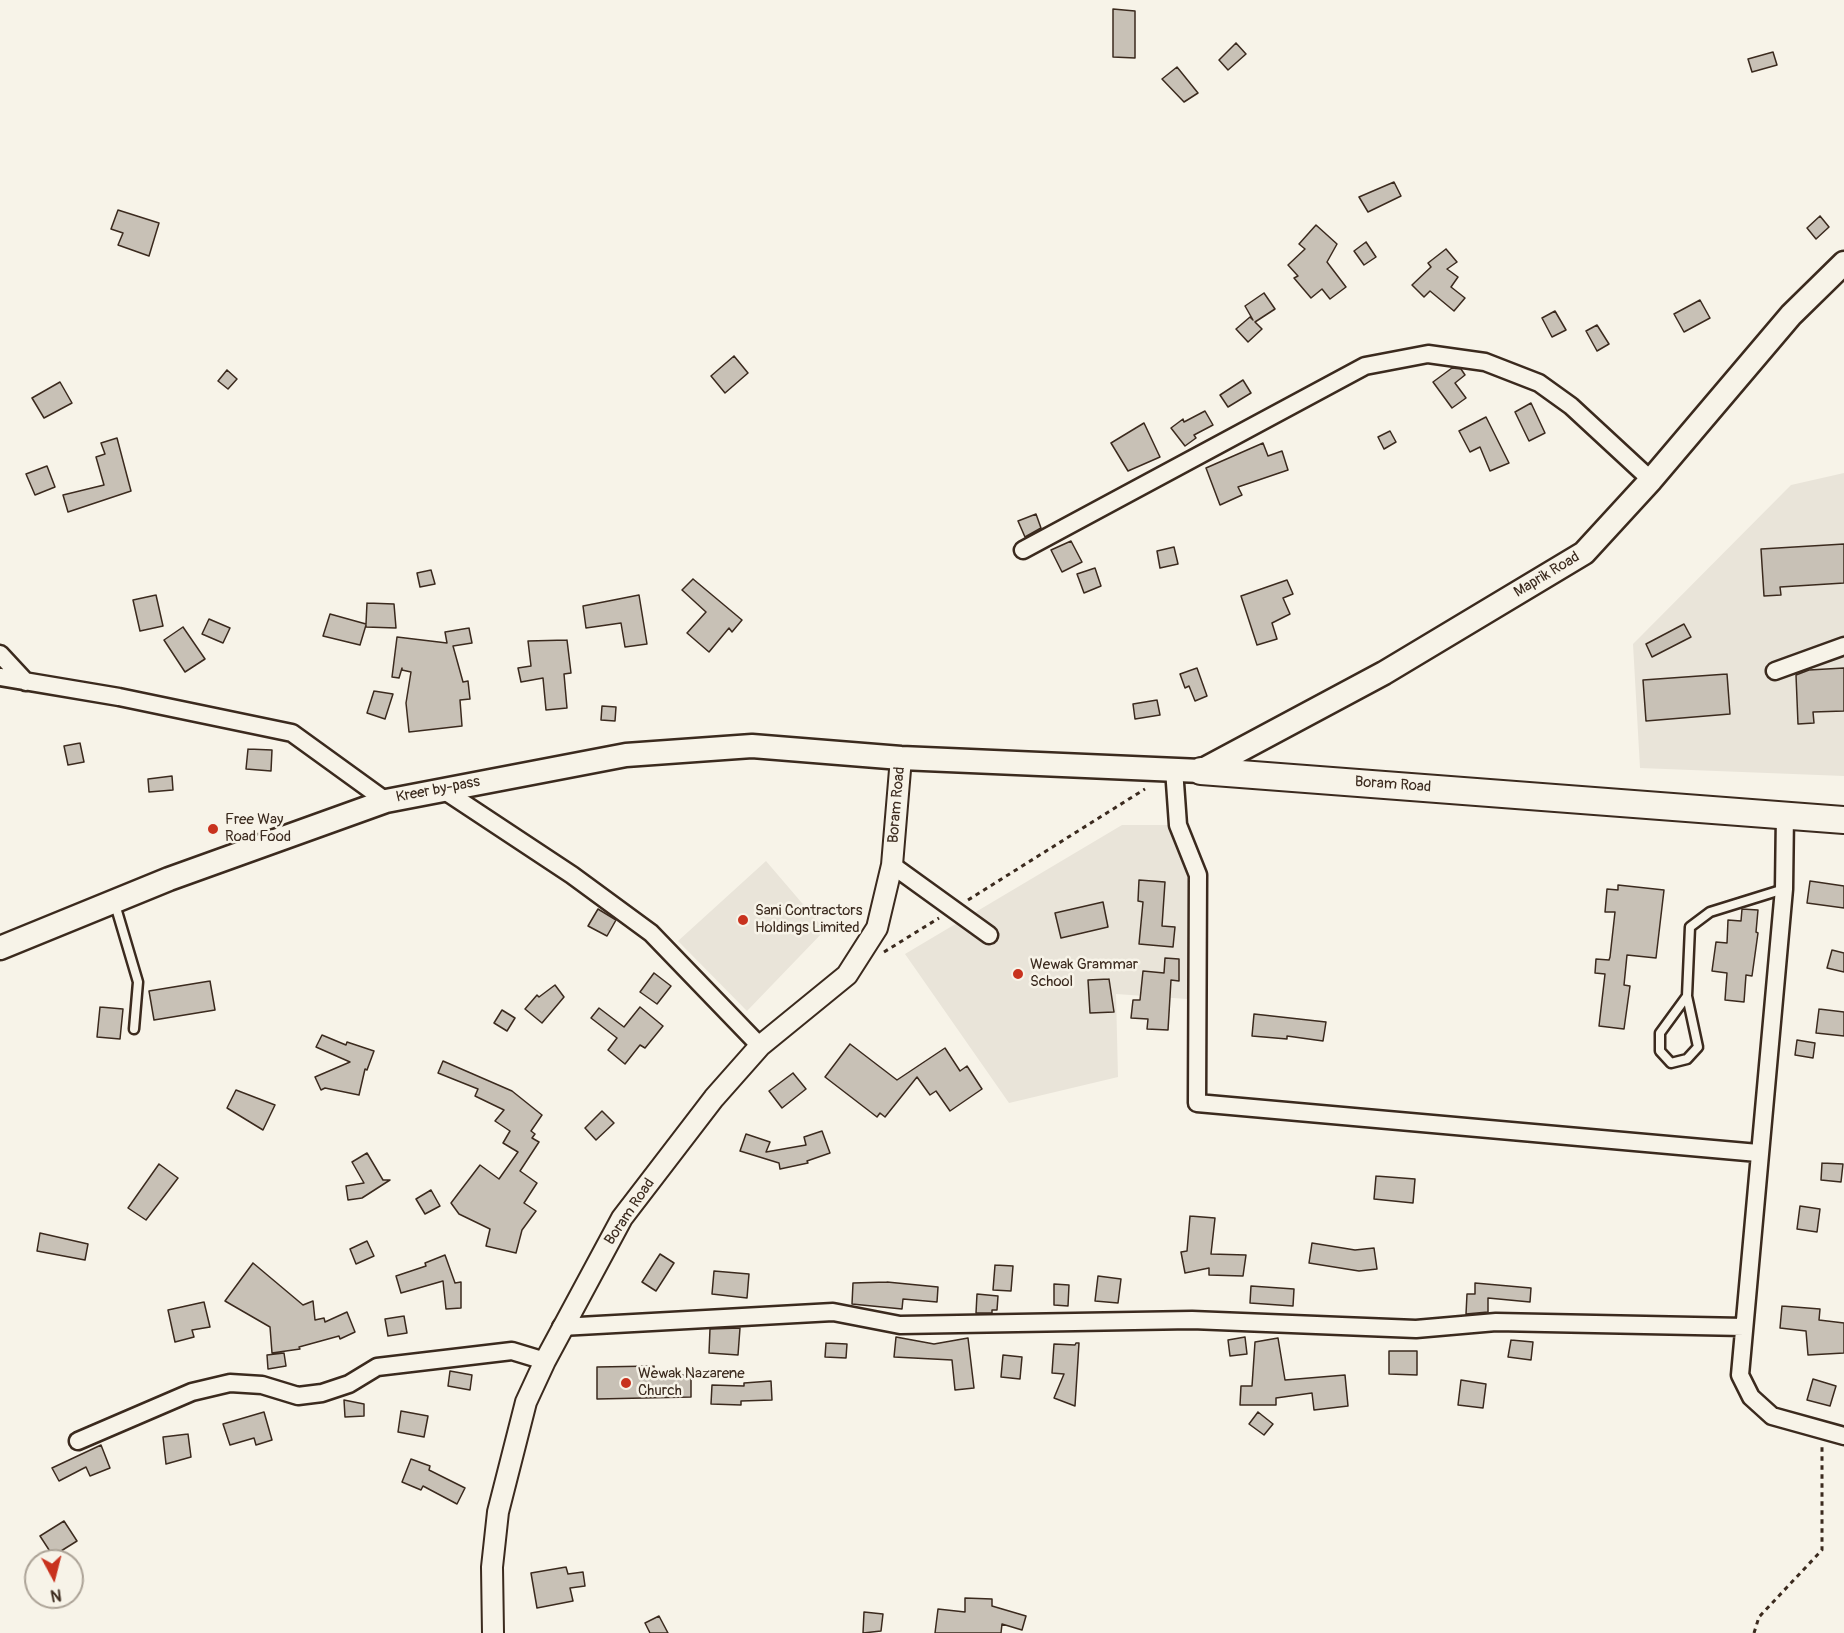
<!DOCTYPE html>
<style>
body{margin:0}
#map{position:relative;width:1844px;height:1633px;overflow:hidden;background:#f7f3e8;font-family:Pangolin,sans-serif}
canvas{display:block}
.north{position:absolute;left:24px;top:1549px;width:60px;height:60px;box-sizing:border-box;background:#f7f3e8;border:2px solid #aca397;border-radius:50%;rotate:173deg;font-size:16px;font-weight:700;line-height:24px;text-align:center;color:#3b2a1e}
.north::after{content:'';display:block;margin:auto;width:21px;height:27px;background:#c8321e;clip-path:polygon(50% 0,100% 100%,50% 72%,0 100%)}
</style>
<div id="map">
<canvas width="1844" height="1633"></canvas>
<div class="north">N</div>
</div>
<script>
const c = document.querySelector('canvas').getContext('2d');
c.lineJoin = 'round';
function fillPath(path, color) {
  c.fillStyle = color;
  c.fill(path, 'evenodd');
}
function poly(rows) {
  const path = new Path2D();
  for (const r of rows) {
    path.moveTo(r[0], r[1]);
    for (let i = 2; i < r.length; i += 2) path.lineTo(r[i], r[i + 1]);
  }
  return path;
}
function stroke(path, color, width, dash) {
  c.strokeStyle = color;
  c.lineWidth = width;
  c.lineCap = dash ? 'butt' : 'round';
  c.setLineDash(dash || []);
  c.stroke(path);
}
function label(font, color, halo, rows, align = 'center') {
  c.font = font + ' Pangolin,sans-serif';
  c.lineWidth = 5;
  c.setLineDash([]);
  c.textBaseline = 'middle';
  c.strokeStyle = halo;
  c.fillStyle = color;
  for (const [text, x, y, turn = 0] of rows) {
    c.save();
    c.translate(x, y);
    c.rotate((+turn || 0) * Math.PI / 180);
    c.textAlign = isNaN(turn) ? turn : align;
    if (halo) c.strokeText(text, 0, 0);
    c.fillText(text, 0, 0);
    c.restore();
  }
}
fillPath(poly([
 [1844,473,1844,776,1640,768,1633,644,1791,485],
 [1122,825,1171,825,1191,877,1187,999,1116,994,1118,1077,1009,1103,905,954],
 [766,861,825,930,747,1011,678,941]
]), '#e9e4d9');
const building = poly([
 [1113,9,1135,11,1135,58,1113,57,1113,9],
 [1236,43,1246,54,1228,70,1219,60,1236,43],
 [1773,52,1777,65,1752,72,1748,59,1773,52],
 [1177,67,1198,93,1184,102,1162,79,1177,67],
 [1394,182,1401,196,1368,212,1359,197,1394,182],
 [118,210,159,223,149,256,118,245,123,233,111,229,118,210],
 [1820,216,1829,227,1816,239,1807,228,1820,216],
 [1316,225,1337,244,1327,262,1346,287,1330,299,1322,289,1311,298,1294,278,1298,276,1288,265,1305,249,1299,244,1316,225],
 [1366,242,1376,257,1364,265,1354,251,1366,242],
 [1446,249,1457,262,1447,269,1458,277,1451,287,1465,298,1454,311,1430,291,1424,297,1412,285,1431,267,1428,263,1446,249],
 [1264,293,1275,309,1255,322,1262,329,1248,342,1236,329,1250,317,1253,320,1245,306,1264,293],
 [1700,300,1710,318,1684,332,1674,314,1700,300],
 [1555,311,1566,330,1552,337,1542,318,1555,311],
 [1597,325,1609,344,1597,351,1586,331,1597,325],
 [734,356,748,373,725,393,711,376,734,356],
 [1452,368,1461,369,1465,375,1455,383,1466,398,1452,408,1433,382,1452,368],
 [227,370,237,379,228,389,218,381,227,370],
 [1243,380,1251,393,1228,407,1220,395,1243,380],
 [60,382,72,403,44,418,32,398,60,382],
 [1531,403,1545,433,1529,441,1515,412,1531,403],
 [1205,411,1213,425,1194,435,1196,438,1185,446,1171,428,1183,419,1184,422,1205,411],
 [1486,417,1509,463,1490,471,1480,447,1470,452,1459,431,1486,417],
 [1144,423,1160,457,1128,471,1111,443,1144,423],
 [1390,431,1396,442,1384,449,1378,437,1390,431],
 [117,438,131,491,68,512,63,495,104,485,96,457,105,454,101,443,117,438],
 [1263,443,1268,456,1282,451,1288,470,1238,487,1242,495,1220,505,1206,468,1263,443],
 [47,466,55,487,35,495,26,474,47,466],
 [1036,514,1041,528,1025,537,1018,521,1036,514],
 [1071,541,1082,562,1062,572,1051,550,1071,541],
 [1844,544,1844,583,1780,587,1781,595,1764,596,1761,549,1844,544],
 [1174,547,1178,564,1160,568,1157,551,1174,547],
 [1095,568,1101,586,1084,593,1077,574,1095,568],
 [431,570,435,584,420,587,417,573,431,570],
 [693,579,742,620,732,632,729,628,709,652,687,633,706,612,682,590,693,579],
 [1287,580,1293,594,1283,598,1290,614,1272,623,1277,639,1257,645,1241,596,1287,580],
 [156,595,163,626,140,631,133,600,156,595],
 [639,595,647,644,625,647,621,623,586,628,583,606,639,595],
 [367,603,394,604,396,628,366,627,366,625,360,645,323,636,330,614,366,624,367,603],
 [209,619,230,628,223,643,202,634,209,619],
 [1684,624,1691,637,1652,657,1646,644,1684,624],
 [183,627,205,659,185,672,164,640,183,627],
 [469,628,472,643,453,646,463,682,468,681,470,699,460,700,462,726,409,732,406,703,411,672,402,670,402,668,399,678,392,677,397,637,447,643,445,632,469,628],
 [567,640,571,673,564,674,567,708,546,710,543,678,521,682,518,668,531,666,528,641,567,640],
 [1197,668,1207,696,1195,701,1189,686,1185,688,1180,674,1197,668],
 [1844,668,1844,711,1813,712,1814,723,1798,724,1796,675,1809,670,1844,668],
 [1727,674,1730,714,1646,721,1643,680,1727,674],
 [374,691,393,694,385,719,367,713,374,691],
 [1157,700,1160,715,1135,719,1133,704,1157,700],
 [602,706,616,707,615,721,601,720,602,706],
 [80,743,84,762,68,765,64,746,80,743],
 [248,749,272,750,271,771,246,769,248,749],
 [172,776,173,790,149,792,148,779,172,776],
 [1139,880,1165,882,1162,926,1175,927,1173,947,1139,944,1143,902,1138,901,1139,880],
 [1810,881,1844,886,1844,908,1807,903,1810,881],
 [1618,885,1664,890,1656,958,1627,955,1624,985,1630,986,1624,1029,1599,1026,1605,974,1595,973,1596,959,1609,960,1610,957,1615,912,1605,912,1607,889,1618,890,1618,885],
 [1103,902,1108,927,1061,938,1055,913,1103,902],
 [598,909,616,920,607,936,588,926,598,909],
 [1742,909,1758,910,1756,932,1758,933,1752,976,1746,975,1744,1002,1725,1000,1727,973,1712,971,1716,942,1727,943,1728,920,1741,921,1742,909],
 [1832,950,1844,953,1844,972,1827,968,1832,950],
 [1165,958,1179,959,1179,981,1171,980,1168,1030,1147,1029,1148,1019,1131,1018,1133,1000,1140,1000,1143,971,1164,973,1165,958],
 [654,973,671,986,657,1004,640,992,654,973],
 [1109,979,1114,1012,1090,1013,1088,980,1109,979],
 [210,981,215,1010,154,1020,149,991,210,981],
 [555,985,564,997,542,1023,525,1009,537,995,539,997,555,985],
 [100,1007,123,1009,120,1039,97,1037,100,1007],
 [640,1007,663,1026,645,1048,640,1045,625,1064,608,1050,617,1038,591,1018,599,1008,624,1027,640,1007],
 [1819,1009,1844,1012,1844,1036,1816,1033,1819,1009],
 [502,1010,515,1018,507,1031,494,1023,502,1010],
 [1254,1014,1326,1022,1323,1041,1287,1036,1287,1039,1252,1036,1254,1014],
 [322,1035,346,1045,347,1042,374,1051,367,1070,365,1069,359,1095,325,1088,321,1090,315,1077,350,1062,316,1047,322,1035],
 [1797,1040,1815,1043,1813,1058,1795,1055,1797,1040],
 [850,1044,897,1080,945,1048,960,1071,967,1066,982,1089,950,1111,936,1091,930,1095,917,1077,885,1117,880,1113,877,1117,825,1077,850,1044],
 [443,1061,512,1091,542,1115,531,1131,535,1134,532,1138,539,1142,520,1171,537,1183,524,1203,536,1211,522,1230,516,1253,486,1246,490,1229,459,1214,451,1203,480,1165,499,1179,518,1152,503,1143,510,1131,495,1121,504,1110,475,1096,478,1089,438,1073,443,1061],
 [793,1073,806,1089,782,1108,769,1091,793,1073],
 [236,1090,275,1105,263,1130,227,1108,236,1090],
 [602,1111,614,1123,596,1140,585,1128,602,1111],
 [822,1131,830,1153,807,1161,808,1163,780,1169,779,1163,740,1151,746,1134,770,1142,766,1152,806,1145,804,1137,822,1131],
 [367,1153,383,1180,390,1180,362,1198,348,1200,346,1186,364,1183,352,1162,367,1153],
 [1822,1163,1843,1164,1841,1182,1821,1180,1822,1163],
 [159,1164,178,1178,146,1220,128,1208,159,1164],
 [1376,1176,1415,1179,1413,1203,1374,1199,1376,1176],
 [431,1190,440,1206,425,1214,416,1199,431,1190],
 [1800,1206,1820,1209,1817,1232,1797,1229,1800,1206],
 [1190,1216,1215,1218,1211,1254,1246,1255,1243,1276,1209,1275,1209,1268,1185,1273,1181,1252,1187,1251,1190,1216],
 [40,1233,88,1244,85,1260,37,1251,40,1233],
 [367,1241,374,1256,356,1264,350,1249,367,1241],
 [1312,1243,1355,1250,1374,1248,1377,1269,1359,1271,1309,1263,1312,1243],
 [660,1254,674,1263,656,1291,642,1282,660,1254],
 [445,1255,455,1283,461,1282,461,1308,446,1309,443,1281,401,1293,396,1276,426,1266,425,1263,445,1255],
 [253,1263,303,1305,313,1301,315,1320,324,1318,325,1322,347,1312,355,1332,340,1339,339,1336,299,1347,300,1349,272,1353,270,1327,225,1301,253,1263],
 [995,1265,1013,1266,1011,1291,993,1290,995,1265],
 [714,1271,749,1274,747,1298,712,1294,714,1271],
 [1098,1276,1121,1279,1118,1303,1095,1301,1098,1276],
 [887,1282,938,1287,937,1302,903,1299,902,1309,852,1304,853,1283,887,1282],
 [1475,1283,1531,1288,1530,1302,1488,1298,1488,1312,1466,1314,1467,1294,1475,1294,1475,1283],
 [1054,1284,1069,1285,1068,1306,1054,1305,1054,1284],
 [1251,1286,1294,1289,1293,1306,1250,1303,1251,1286],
 [977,1294,998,1296,997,1310,992,1310,992,1313,976,1313,977,1294],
 [204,1302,210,1327,192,1330,194,1337,175,1342,168,1310,204,1302],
 [1782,1306,1820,1309,1819,1320,1844,1323,1844,1353,1808,1355,1806,1331,1780,1328,1782,1306],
 [404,1316,407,1333,388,1336,385,1319,404,1316],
 [740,1328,738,1355,709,1353,710,1329,740,1328],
 [896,1337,934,1344,968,1338,974,1388,955,1390,952,1360,894,1357,896,1337],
 [1245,1337,1247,1354,1230,1356,1228,1340,1245,1337],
 [1278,1338,1285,1380,1345,1375,1348,1406,1314,1410,1312,1393,1276,1398,1276,1405,1240,1405,1241,1386,1252,1386,1255,1342,1278,1338],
 [1511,1340,1533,1342,1531,1360,1508,1357,1511,1340],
 [826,1343,847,1344,846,1358,825,1357,826,1343],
 [1076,1343,1079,1343,1075,1406,1054,1398,1064,1374,1052,1373,1054,1344,1075,1345,1076,1343],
 [1389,1351,1417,1351,1417,1375,1389,1374,1389,1351],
 [284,1353,286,1366,268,1369,267,1355,284,1353],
 [1003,1355,1022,1357,1020,1379,1001,1377,1003,1355],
 [654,1366,655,1375,691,1375,691,1397,597,1399,597,1367,654,1366],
 [450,1371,472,1375,470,1390,448,1386,450,1371],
 [1813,1379,1836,1386,1830,1406,1807,1400,1813,1379],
 [1461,1380,1486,1384,1483,1408,1458,1405,1461,1380],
 [771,1381,772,1400,741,1401,741,1405,711,1404,712,1385,744,1386,744,1383,771,1381],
 [344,1400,364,1404,364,1416,345,1417,344,1400],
 [401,1411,428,1416,424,1437,398,1432,401,1411],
 [264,1412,272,1440,256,1445,254,1438,230,1445,223,1424,264,1412],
 [1258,1412,1273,1424,1264,1435,1249,1424,1258,1412],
 [188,1434,191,1457,166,1464,163,1437,188,1434],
 [101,1445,110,1468,90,1476,86,1467,59,1481,52,1468,101,1445],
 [411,1459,430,1466,429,1470,465,1488,457,1504,423,1486,421,1490,402,1482,411,1459],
 [64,1521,77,1541,53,1556,40,1536,64,1521],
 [566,1567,568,1574,583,1572,585,1586,570,1588,573,1601,537,1608,531,1573,566,1567],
 [965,1598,992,1599,992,1606,1026,1616,1022,1630,1002,1624,1001,1633,935,1633,938,1609,965,1612,965,1598],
 [864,1612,883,1614,881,1631,863,1633,864,1612],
 [659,1616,668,1633,650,1633,645,1623,659,1616]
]);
fillPath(building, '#c8c1b6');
stroke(building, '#3b2a1e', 1.5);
const service = poly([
 [114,901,138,982,134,1029],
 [1687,996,1698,1047,1687,1059,1671,1063,1660,1051,1660,1033,1687,996,1690,927,1710,912,1784,889]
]);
const minor = poly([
 [1023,550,1365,366,1428,354,1485,362,1539,383,1571,406,1651,480],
 [0,654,26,682],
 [1775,671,1844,646],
 [0,677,119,697,292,733,386,801],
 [1174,769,1178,825,1198,875,1197,1103,1758,1153],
 [442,789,572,875,651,933,760,1046],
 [1785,814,1784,889,1740,1375,1751,1397,1772,1416,1844,1436],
 [892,865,989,935],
 [561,1327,833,1312,900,1325,1192,1320,1416,1329,1496,1322,1744,1327],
 [78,1441,192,1392,230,1383,262,1385,298,1396,322,1393,349,1384,377,1367,512,1351,545,1361]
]);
const tertiary = poly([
 [493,1633,492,1567,498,1512,526,1402,545,1361,622,1218,714,1098,760,1046,847,975,877,928,892,865,901,758]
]);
const secondary = poly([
 [0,948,169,879,386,801,626,755,752,746,901,758,1201,771,1384,673,1584,553,1651,480,1791,315,1844,263]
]);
const primary = poly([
 [1201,771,1844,820]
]);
stroke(service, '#3b2a1e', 13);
stroke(minor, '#3b2a1e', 21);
stroke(tertiary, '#3b2a1e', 24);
stroke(secondary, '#3b2a1e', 27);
stroke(primary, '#3b2a1e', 30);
stroke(poly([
 [968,900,1145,789],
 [884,952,939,918],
 [1754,1633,1759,1617,1822,1550,1822,1447]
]), '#3b2a1e', 3, [4.5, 4.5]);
stroke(service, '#f7f3e8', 8);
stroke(minor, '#f7f3e8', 16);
stroke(tertiary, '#f7f3e8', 20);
stroke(secondary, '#f7f3e8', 22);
stroke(primary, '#f7f3e8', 26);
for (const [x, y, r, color] of [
 [213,829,6,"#c8321e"],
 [743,920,6,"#c8321e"],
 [1018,974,6,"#c8321e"],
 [626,1383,6,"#c8321e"]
]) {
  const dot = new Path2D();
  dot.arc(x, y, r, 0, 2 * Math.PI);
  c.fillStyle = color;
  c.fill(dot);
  stroke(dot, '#f7f3e8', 2);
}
label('15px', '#3b2a1e', '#f7f3e8', [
 ["Maprik Road",1547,575,-31],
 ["Boram Road",1393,785,4],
 ["Kreer by-pass",438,790,-11],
 ["Boram Road",897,805,-85],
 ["Boram Road",630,1212,-56]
]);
label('15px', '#3b2a1e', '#f7f3e8', [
 ["Free Way",225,820],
 ["Road Food",225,837],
 ["Sani Contractors",755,911],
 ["Holdings Limited",755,928],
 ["Wewak Grammar",1030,965],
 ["School",1030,982],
 ["Wewak Nazarene",638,1374],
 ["Church",638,1391]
], 'left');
</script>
